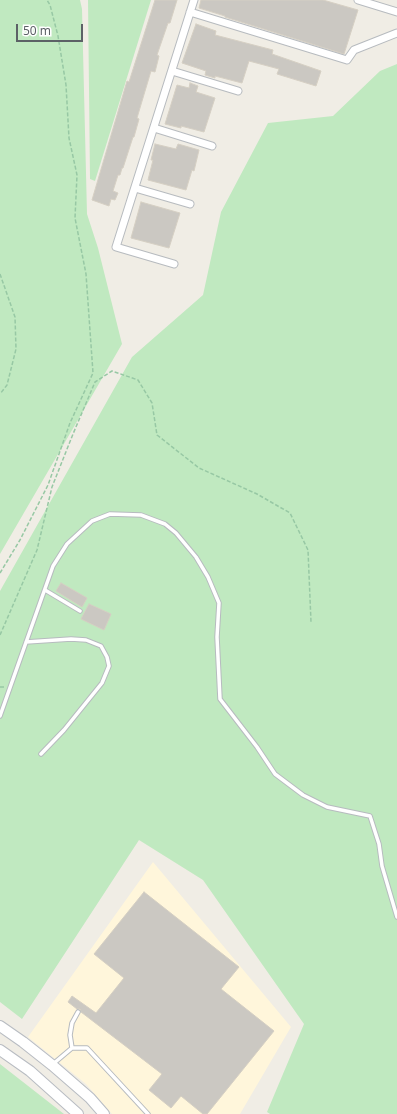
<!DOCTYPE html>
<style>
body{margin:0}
#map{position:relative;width:397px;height:1114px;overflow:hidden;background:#f0ede5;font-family:"Noto Sans",sans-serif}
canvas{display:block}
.scale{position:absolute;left:16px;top:24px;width:67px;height:18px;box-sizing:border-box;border:2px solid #5c6166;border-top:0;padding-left:5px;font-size:12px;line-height:14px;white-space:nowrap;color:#5c6166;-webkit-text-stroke:3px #fff;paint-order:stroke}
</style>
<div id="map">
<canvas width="397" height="1114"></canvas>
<div class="scale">50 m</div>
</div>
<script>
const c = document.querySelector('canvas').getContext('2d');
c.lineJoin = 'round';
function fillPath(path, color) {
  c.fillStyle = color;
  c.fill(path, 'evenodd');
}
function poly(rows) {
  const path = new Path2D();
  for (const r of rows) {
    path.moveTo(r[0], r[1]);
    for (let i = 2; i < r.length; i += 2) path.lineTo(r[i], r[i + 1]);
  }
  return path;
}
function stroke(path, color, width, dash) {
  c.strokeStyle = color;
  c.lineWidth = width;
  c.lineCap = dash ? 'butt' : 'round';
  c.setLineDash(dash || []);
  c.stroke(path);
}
fillPath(poly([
 [153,862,291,1027,240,1114,112,1114,86,1084,28,1037]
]), '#fff6db');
fillPath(poly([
 [0,0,80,0,82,9,87,214,98,248,122,344,0,554],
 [88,0,151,0,95,181,90,179],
 [397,64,397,1114,270,1114,267,1112,304,1024,203,880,139,840,22,1019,0,1002,0,591,132,357,203,295,221,212,268,123,333,116,380,71],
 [0,1064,64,1114,0,1114]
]), '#c0e9c0');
const building = poly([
 [155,0,177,0,170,23,168,23,157,55,159,56,155,72,151,71,137,118,139,119,134,137,133,137,123,168,122,168,120,175,118,175,113,191,118,193,115,200,111,199,109,206,92,200,127,81,129,82,155,0],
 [201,0,323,0,358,10,344,54,225,17,225,16,199,8,201,0],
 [196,24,216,31,215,35,273,50,272,54,321,71,316,86,277,74,279,69,249,61,242,83,215,76,215,78,205,75,206,71,182,63,196,24],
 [190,83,198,86,196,92,215,98,204,132,181,126,181,128,165,124,177,85,189,88,190,83],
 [155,144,176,149,178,144,199,150,194,171,192,170,186,190,148,180,153,160,151,160,155,144],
 [141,202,180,213,169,248,131,238,141,202],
 [61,583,87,598,82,607,56,591,61,583],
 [89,604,111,614,104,630,81,619,89,604],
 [144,892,239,967,221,989,274,1031,207,1114,203,1114,181,1096,171,1108,149,1090,162,1074,81,1012,80,1009,77,1009,68,1002,72,996,96,1013,124,978,94,954,144,892]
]);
fillPath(building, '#cbc8c2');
stroke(building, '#d5cfc3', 1);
const lane = poly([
 [45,590,80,611],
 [26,642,71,639,86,640,101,646,107,657,109,666,102,683,64,730,41,754],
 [0,716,53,566,67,544,92,521,110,514,141,515,165,524,176,533,196,557,208,577,219,603,217,637,220,699,257,747,275,774,303,795,327,807,370,816,379,844,382,866,397,917],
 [72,1048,70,1035,72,1023,78,1012],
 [53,1064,72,1048,87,1048,148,1114]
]);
const street = poly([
 [358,0,397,12],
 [190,12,347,60,354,50,397,33],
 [172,71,238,91],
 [154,128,212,146],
 [135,188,190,204],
 [174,264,116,247,194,0]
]);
const secondary = poly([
 [0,1026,23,1042,52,1065,90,1098,104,1114],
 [0,1050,30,1071,78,1114]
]);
stroke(lane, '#b7bbbf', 5.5);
stroke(street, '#b7bbbf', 9);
stroke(secondary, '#b8bcc2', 12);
stroke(poly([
 [0,274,15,317,16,349,7,385,0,394],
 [0,573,20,540,48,485,70,423,93,373,86,274,75,218,77,175,69,138,66,85,58,36,50,5,47,0],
 [0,635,37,550,52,487,73,434,95,382,112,371,138,380,152,403,157,435,199,468,257,494,290,513,308,550,311,622],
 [0,687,4,687]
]), '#97c8a4', 1.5, [4, 2]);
stroke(lane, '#fff', 3.5);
stroke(street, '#fff', 7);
stroke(secondary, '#fff', 10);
</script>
